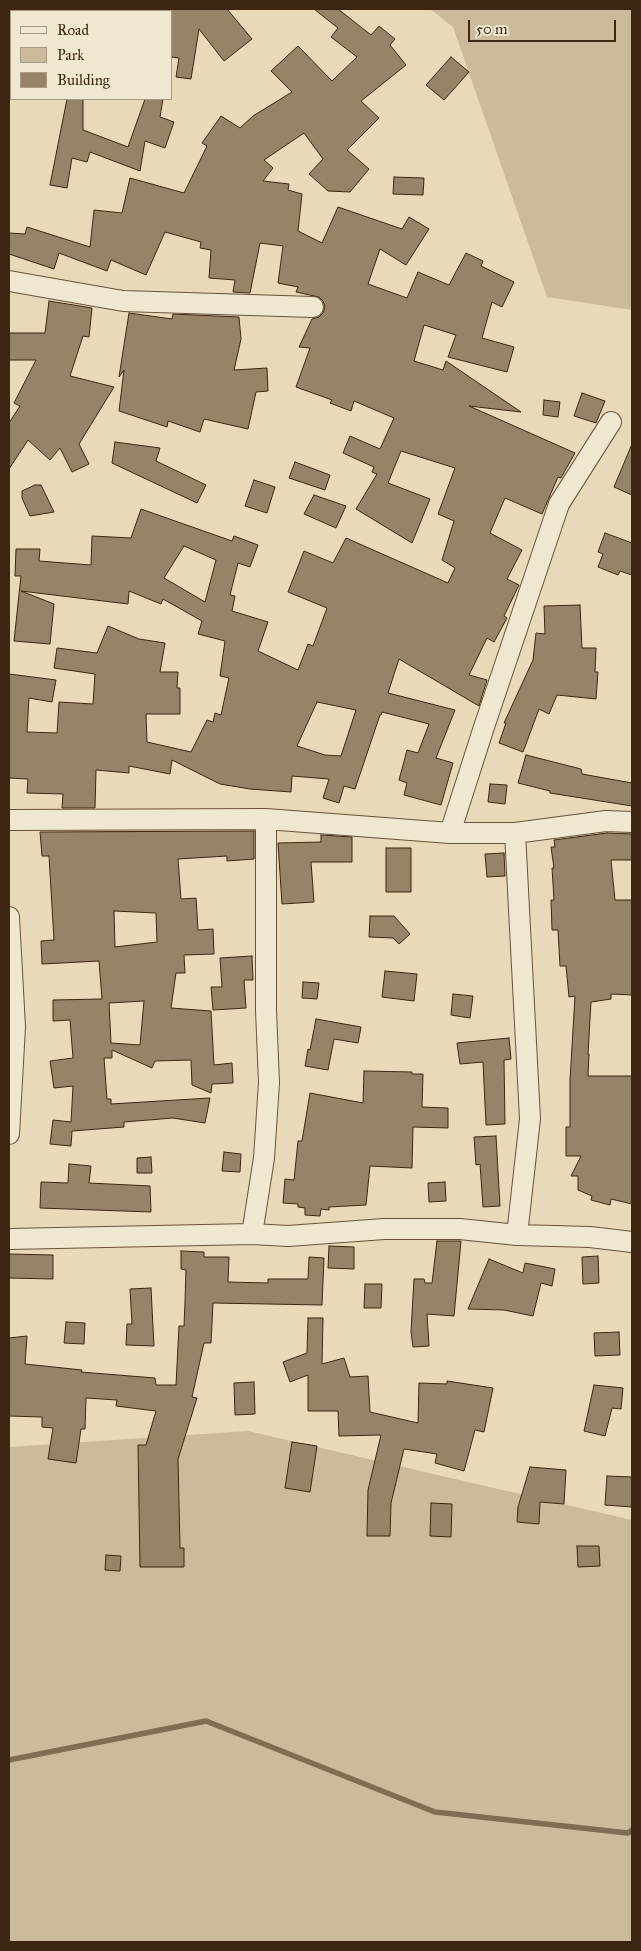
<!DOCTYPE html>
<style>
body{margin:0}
#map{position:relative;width:641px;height:1951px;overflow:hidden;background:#e8dab8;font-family:"IM FELL Great Primer",serif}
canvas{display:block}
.frame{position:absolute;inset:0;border:10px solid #3d2611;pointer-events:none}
.legend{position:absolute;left:10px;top:10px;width:162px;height:90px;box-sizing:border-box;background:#f0e7d1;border:1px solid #a89a84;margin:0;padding:6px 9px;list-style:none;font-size:15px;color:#3d2611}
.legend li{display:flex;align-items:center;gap:10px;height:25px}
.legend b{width:25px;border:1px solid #a89a84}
.scale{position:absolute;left:468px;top:20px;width:148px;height:22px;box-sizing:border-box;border:2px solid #3d2611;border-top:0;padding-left:6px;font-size:15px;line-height:18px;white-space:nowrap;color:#3d2611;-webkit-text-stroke:4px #f0e7d1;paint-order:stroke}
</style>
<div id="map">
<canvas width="641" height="1951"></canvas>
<div class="frame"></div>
<ul class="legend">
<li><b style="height:6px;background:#f0e7d1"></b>Road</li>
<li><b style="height:14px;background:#cbbb9c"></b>Park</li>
<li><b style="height:14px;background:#968468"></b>Building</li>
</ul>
<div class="scale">50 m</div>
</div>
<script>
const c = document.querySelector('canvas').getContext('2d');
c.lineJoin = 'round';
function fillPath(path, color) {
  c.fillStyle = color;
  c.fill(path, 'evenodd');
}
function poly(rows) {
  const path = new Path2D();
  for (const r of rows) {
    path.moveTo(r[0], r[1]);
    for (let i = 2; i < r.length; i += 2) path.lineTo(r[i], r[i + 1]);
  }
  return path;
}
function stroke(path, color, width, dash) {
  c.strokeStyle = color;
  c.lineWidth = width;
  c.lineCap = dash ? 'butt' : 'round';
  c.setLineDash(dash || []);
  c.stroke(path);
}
fillPath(poly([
 [430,9,632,9,632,310,547,297,453,27],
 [248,1431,632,1520,632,1942,9,1942,9,1447]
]), '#cbbb9c');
stroke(poly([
 [9,1760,206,1721,435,1812,628,1833,632,1830]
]), '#816d53', 5.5);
const building = poly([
 [171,9,227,9,252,39,224,61,199,29,191,79,176,77,179,58,171,57,171,9],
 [314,9,338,9,371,35,379,26,395,39,390,45,406,65,361,101,379,118,347,150,369,169,350,192,328,191,309,174,323,159,304,133,264,160,273,168,263,181,289,184,288,190,302,194,298,231,322,243,338,207,402,229,409,217,429,229,406,265,380,249,368,284,407,298,418,272,449,285,466,253,483,261,481,266,514,282,502,307,492,302,482,338,514,347,507,372,448,357,456,335,424,325,414,361,443,370,446,361,521,412,469,406,575,453,561,478,558,477,542,514,505,498,490,533,522,550,507,579,519,585,504,616,507,618,494,642,487,638,469,675,487,680,479,706,399,659,388,693,455,710,436,758,453,763,441,805,404,795,407,783,399,780,407,750,418,753,429,724,382,712,381,715,380,715,355,789,344,786,339,803,323,798,329,779,292,776,291,792,250,789,220,784,172,760,170,774,129,766,129,773,96,770,95,808,62,808,63,794,27,793,28,779,9,778,9,674,56,680,52,702,29,698,27,732,57,733,59,702,93,704,95,674,54,668,57,648,97,653,108,626,139,639,165,643,160,672,178,672,177,688,180,688,180,714,146,714,147,742,191,752,207,720,213,722,215,713,221,715,229,678,220,676,225,641,198,634,202,621,163,599,161,604,129,591,128,604,21,591,54,604,50,644,14,641,21,576,15,576,16,549,40,549,39,561,91,565,92,536,131,538,141,509,232,541,234,536,258,545,250,567,238,563,230,595,235,596,232,611,268,622,258,651,298,670,308,644,313,646,327,608,288,592,304,551,333,563,346,538,448,583,455,568,442,560,454,521,438,514,455,468,401,451,388,483,430,499,412,543,356,509,377,474,372,472,374,467,343,453,350,436,380,449,394,418,354,401,351,411,330,403,332,400,296,387,310,348,299,347,312,319,319,317,323,313,325,307,323,301,319,297,296,292,298,287,278,283,283,246,260,243,250,293,233,292,235,280,209,278,211,250,200,248,201,242,165,232,146,275,111,260,107,271,59,253,54,269,9,254,9,233,25,234,27,227,90,247,94,210,122,213,130,178,184,193,207,146,202,143,221,116,240,128,253,116,292,92,271,71,298,46,332,81,357,57,331,37,338,28,314,9],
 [184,546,216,560,205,602,164,578,184,546],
 [317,702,356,710,341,756,325,755,297,746,317,702],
 [451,57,469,72,444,100,426,85,451,57],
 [67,99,83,99,83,130,128,147,145,99,163,99,160,117,174,122,165,148,145,141,140,171,90,152,87,162,72,158,67,188,50,185,67,99],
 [394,177,424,178,423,195,393,194,394,177],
 [49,301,92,308,89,337,83,336,70,376,114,387,79,444,89,464,72,472,60,448,50,460,28,440,9,469,9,423,20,406,14,403,36,360,9,360,9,333,45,333,49,301],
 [129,313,172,319,173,314,239,317,241,339,234,370,267,368,268,391,256,392,248,429,204,419,200,432,168,421,167,427,119,411,124,370,119,377,129,313],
 [582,393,605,401,596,423,574,416,582,393],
 [544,400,560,402,558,417,543,415,544,400],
 [115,442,160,448,156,461,206,485,197,503,112,463,115,442],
 [632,444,632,495,614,487,632,444],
 [295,462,330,475,325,490,289,478,295,462],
 [254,480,275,487,267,513,245,506,254,480],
 [35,485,41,485,54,512,30,516,22,498,22,491,35,485],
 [314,495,346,506,336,528,304,514,314,495],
 [605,533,632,543,632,575,620,571,618,575,598,567,603,554,598,552,605,533],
 [580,605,582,648,596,648,595,672,598,672,596,699,557,695,549,714,539,709,523,752,499,743,506,723,504,723,533,660,536,633,545,634,544,606,580,605],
 [526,755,581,769,582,774,632,783,632,806,550,793,550,791,518,783,526,755],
 [490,784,507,785,505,804,488,802,490,784],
 [254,831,254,859,227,861,227,856,178,859,181,899,196,898,198,930,213,929,214,954,184,955,185,973,176,973,171,1008,211,1011,214,1065,232,1063,233,1083,212,1084,211,1093,192,1085,191,1060,155,1061,152,1068,112,1050,112,1058,104,1058,107,1099,111,1099,111,1104,210,1098,205,1123,173,1118,124,1122,124,1127,72,1131,71,1146,50,1144,53,1120,71,1122,73,1086,54,1088,50,1061,73,1058,70,1020,53,1021,53,1000,102,999,99,961,42,964,41,941,54,940,49,856,42,856,40,832,254,831],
 [114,911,156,913,157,942,115,947,114,911],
 [144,1001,140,1045,111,1043,109,1003,144,1001],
 [607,833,632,834,632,860,611,860,615,900,632,900,632,995,611,994,611,999,591,1002,588,1054,589,1054,588,1076,632,1076,632,1204,611,1199,610,1205,591,1200,592,1196,578,1190,578,1176,571,1176,581,1156,566,1156,566,1127,570,1127,570,1080,575,996,569,997,566,966,560,966,558,930,552,930,551,900,554,900,552,868,554,868,551,847,555,847,554,840,607,833],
 [321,835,352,837,352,862,311,862,314,902,282,904,278,843,321,842,321,835],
 [386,848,411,848,411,892,386,892,386,848],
 [504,853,505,876,487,877,485,854,504,853],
 [370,916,394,916,410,934,399,944,393,938,369,937,370,916],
 [252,956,253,980,244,980,246,1008,213,1010,211,987,222,987,220,958,252,956],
 [385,971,417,974,414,1001,382,997,385,971],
 [303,982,319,983,317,999,302,998,303,982],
 [453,994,473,996,470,1018,451,1015,453,994],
 [316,1019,361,1027,358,1043,334,1039,328,1070,305,1066,308,1049,310,1050,316,1019],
 [509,1038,511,1059,504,1060,505,1124,486,1125,483,1062,460,1064,457,1043,509,1038],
 [364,1071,412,1072,412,1074,423,1074,422,1107,448,1108,448,1128,413,1127,412,1168,370,1166,366,1205,329,1207,329,1210,321,1209,320,1216,305,1215,305,1208,298,1207,298,1204,283,1203,285,1179,294,1180,298,1141,302,1141,310,1093,363,1103,364,1071],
 [496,1136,500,1206,483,1207,480,1164,476,1165,474,1137,496,1136],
 [224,1152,241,1154,240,1172,222,1171,224,1152],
 [151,1157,152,1173,137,1173,137,1158,151,1157],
 [69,1164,91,1166,89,1183,150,1186,151,1212,40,1208,41,1182,68,1183,69,1164],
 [445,1182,446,1201,429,1202,428,1183,445,1182],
 [437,1241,461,1241,454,1316,427,1314,429,1346,413,1347,411,1332,414,1279,424,1279,425,1283,432,1283,437,1241],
 [329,1246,354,1247,354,1269,328,1268,329,1246],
 [181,1251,204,1252,204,1257,229,1257,228,1282,268,1283,268,1279,308,1279,309,1257,324,1258,322,1305,213,1303,211,1343,204,1343,192,1397,197,1398,178,1459,180,1548,184,1548,184,1567,140,1567,138,1445,146,1445,156,1411,116,1406,117,1400,86,1398,85,1429,81,1429,76,1463,48,1459,53,1428,42,1427,42,1417,9,1416,9,1338,27,1336,25,1364,82,1370,81,1372,155,1378,156,1385,176,1385,179,1326,184,1326,185,1302,186,1270,181,1269,181,1251],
 [9,1254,53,1255,53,1279,9,1278,9,1254],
 [598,1256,599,1283,583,1284,582,1257,598,1256],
 [489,1259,523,1273,525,1263,555,1269,552,1286,541,1283,533,1316,504,1310,468,1309,489,1259],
 [365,1284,382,1284,381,1308,364,1308,365,1284],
 [151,1288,154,1346,126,1345,127,1324,132,1324,130,1289,151,1288],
 [308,1318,323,1318,322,1364,344,1358,350,1377,368,1376,370,1412,418,1423,419,1383,447,1384,447,1381,493,1388,484,1432,475,1430,464,1471,435,1463,437,1454,404,1449,391,1503,390,1536,367,1536,368,1490,381,1435,339,1436,338,1411,308,1411,308,1375,290,1382,283,1362,307,1353,308,1318],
 [66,1322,85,1323,84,1344,64,1343,66,1322],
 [619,1332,620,1355,595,1356,594,1333,619,1332],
 [254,1382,255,1414,235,1415,234,1383,254,1382],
 [594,1385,623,1388,621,1409,612,1408,605,1436,584,1431,594,1385],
 [292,1442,317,1446,310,1492,285,1488,292,1442],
 [530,1467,566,1470,564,1504,540,1502,539,1524,517,1522,518,1507,530,1467],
 [607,1476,632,1477,632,1507,605,1505,607,1476],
 [431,1503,452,1504,451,1537,430,1536,431,1503],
 [577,1546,599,1546,600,1566,578,1567,577,1546],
 [106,1555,121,1556,120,1571,105,1570,106,1555]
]);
fillPath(building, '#968468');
stroke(building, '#3d2611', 1);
const street = poly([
 [9,281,123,301,313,307],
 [9,820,266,819,450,833,515,833,606,821,632,822],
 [450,833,484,727,559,504,611,422],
 [515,833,530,1119,517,1235],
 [9,917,15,1027,9,1134],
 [252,1234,264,1158,269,1083,266,1010,266,819],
 [9,1239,252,1234,288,1236,384,1229,460,1229,517,1235,590,1237,632,1242]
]);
stroke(street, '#68533b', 22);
stroke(street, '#f0e7d1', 20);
</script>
